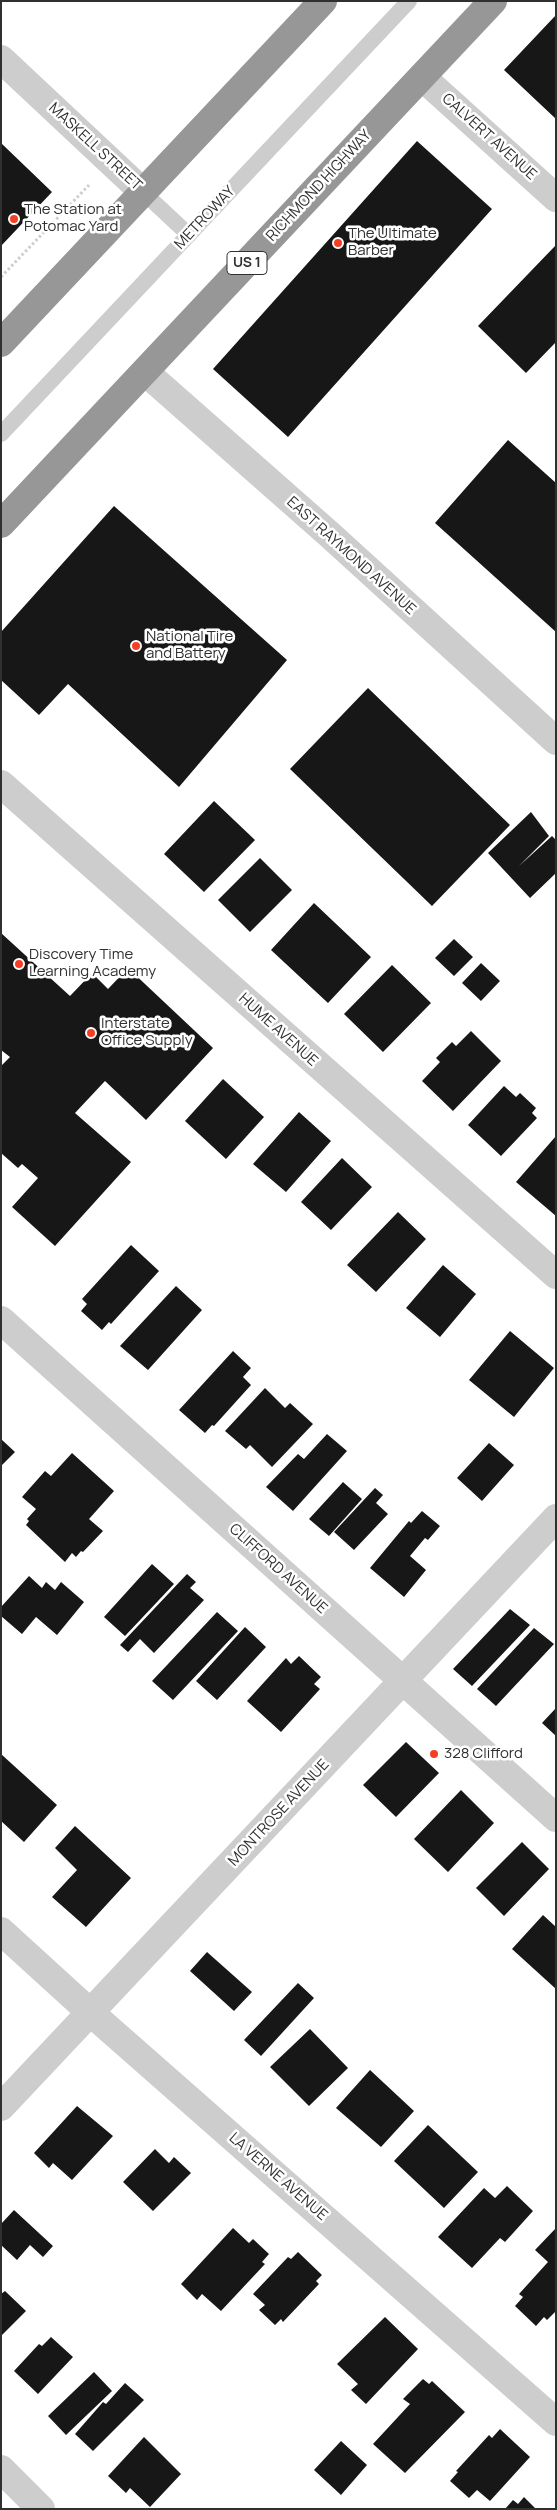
<!DOCTYPE html>
<style>
body{margin:0}
#map{position:relative;width:557px;height:2510px;overflow:hidden;background:#fff;font-family:Manrope,sans-serif}
canvas{display:block}
.frame{position:absolute;inset:0;border:2px solid #303030;pointer-events:none}
</style>
<div id="map">
<canvas width="557" height="2510"></canvas>
<div class="frame"></div>
</div>
<script>
const c = document.querySelector('canvas').getContext('2d');
c.lineJoin = 'round';
function fillPath(path, color) {
  c.fillStyle = color;
  c.fill(path, 'evenodd');
}
function poly(rows) {
  const path = new Path2D();
  for (const r of rows) {
    path.moveTo(r[0], r[1]);
    for (let i = 2; i < r.length; i += 2) path.lineTo(r[i], r[i + 1]);
  }
  return path;
}
function stroke(path, color, width, dash) {
  c.strokeStyle = color;
  c.lineWidth = width;
  c.lineCap = dash ? 'butt' : 'round';
  c.setLineDash(dash || []);
  c.stroke(path);
}
function label(font, color, halo, rows, align = 'center') {
  c.font = font + ' Manrope,sans-serif';
  c.lineWidth = 5;
  c.setLineDash([]);
  c.textBaseline = 'middle';
  c.strokeStyle = halo;
  c.fillStyle = color;
  for (const [text, x, y, turn = 0] of rows) {
    c.save();
    c.translate(x, y);
    c.rotate((+turn || 0) * Math.PI / 180);
    c.textAlign = isNaN(turn) ? turn : align;
    if (halo) c.strokeText(text, 0, 0);
    c.fillText(text, 0, 0);
    c.restore();
  }
}
fillPath(poly([
 [556,15,556,119,504,70],
 [417,141,492,209,288,437,213,369],
 [1,143,52,192,1,246],
 [556,245,556,342,526,373,478,326],
 [508,440,556,483,556,632,435,523],
 [114,506,287,660,179,787,68,684,39,715,1,680,1,632],
 [368,688,510,825,432,906,290,769],
 [214,801,255,840,204,892,164,854],
 [531,812,549,836,519,866,552,836,556,840,556,873,530,898,488,853],
 [260,858,292,890,250,932,218,900],
 [314,903,371,957,328,1003,271,950],
 [1,933,70,996,92,973,108,989,128,968,213,1048,146,1120,105,1081,75,1113,131,1162,55,1246,12,1207,38,1178,22,1164,18,1168,1,1153,1,1066,10,1057,1,1050],
 [454,939,473,957,454,976,435,958],
 [481,963,500,981,481,1001,462,983],
 [392,965,431,1003,383,1052,344,1014],
 [471,1031,501,1061,453,1111,422,1081,440,1062,436,1058,452,1042,456,1046],
 [223,1079,264,1117,226,1159,185,1121],
 [504,1086,516,1097,520,1093,536,1108,532,1113,537,1118,501,1156,468,1125],
 [299,1112,331,1141,286,1192,253,1164],
 [556,1136,556,1216,516,1182],
 [342,1158,372,1187,331,1230,301,1202],
 [398,1212,426,1239,376,1292,347,1265],
 [131,1245,159,1271,111,1324,109,1322,102,1330,81,1311,87,1304,82,1299],
 [443,1265,476,1294,440,1337,406,1308],
 [176,1286,202,1310,148,1370,120,1346],
 [510,1331,554,1368,514,1417,469,1380],
 [233,1351,251,1368,243,1377,251,1385,214,1426,212,1425,205,1433,179,1410],
 [265,1388,285,1408,290,1403,313,1424,272,1467,250,1445,246,1449,225,1431],
 [327,1434,347,1451,293,1511,266,1487,298,1454,304,1459],
 [1,1439,15,1452,1,1466],
 [489,1443,514,1465,482,1501,457,1478],
 [72,1453,114,1491,89,1519,103,1531,83,1552,81,1551,76,1557,72,1553,65,1562,26,1525,29,1521,27,1519,36,1509,22,1497,45,1471,51,1476],
 [343,1482,362,1499,329,1536,309,1519],
 [375,1488,383,1495,376,1503,388,1514,354,1550,334,1532],
 [422,1511,440,1526,428,1540,425,1538,410,1556,426,1570,404,1597,370,1568,409,1521,411,1523],
 [152,1564,174,1584,125,1636,104,1617],
 [187,1574,196,1582,190,1588,204,1600,154,1653,140,1639,128,1652,120,1645],
 [29,1576,42,1588,46,1582,55,1590,61,1582,84,1602,57,1635,36,1617,22,1634,1,1616,1,1607],
 [510,1609,530,1625,472,1686,453,1669],
 [217,1612,238,1631,173,1700,152,1681],
 [245,1627,266,1647,217,1700,196,1681],
 [534,1628,554,1644,496,1706,477,1689],
 [299,1656,321,1677,314,1684,320,1689,281,1732,247,1701,286,1658,291,1664],
 [556,1708,556,1736,542,1723],
 [406,1742,439,1773,396,1817,363,1785],
 [1,1754,57,1805,24,1842,1,1821],
 [461,1790,494,1823,448,1872,414,1839],
 [75,1826,131,1878,86,1927,52,1897,77,1870,55,1848],
 [522,1842,549,1869,504,1916,476,1888],
 [543,1915,556,1927,556,1989,512,1949],
 [207,1952,252,1992,234,2011,190,1971],
 [298,1983,314,1998,261,2056,244,2040],
 [310,2029,348,2068,309,2106,270,2067],
 [370,2070,414,2111,381,2147,336,2108],
 [77,2106,113,2136,72,2180,53,2163,49,2168,34,2153],
 [428,2125,478,2172,444,2208,394,2161],
 [155,2149,169,2163,174,2157,191,2173,153,2211,123,2182],
 [507,2186,533,2211,505,2242,500,2238,472,2268,438,2237,484,2188,495,2198],
 [14,2210,53,2246,43,2257,30,2245,17,2260,1,2245,1,2224],
 [233,2228,249,2243,253,2239,269,2254,262,2262,265,2264,221,2311,202,2294,197,2300,181,2284],
 [556,2228,556,2311,547,2320,544,2317,536,2326,515,2306,523,2297,519,2294,548,2262,535,2250],
 [298,2252,322,2275,316,2281,319,2284,283,2322,281,2319,275,2325,259,2310,265,2305,253,2294,288,2257,291,2259],
 [5,2291,26,2311,1,2336,1,2294],
 [385,2317,418,2349,366,2404,351,2390,358,2384,337,2364],
 [51,2337,73,2357,38,2394,14,2371,39,2344,42,2346],
 [94,2372,112,2391,66,2435,48,2416],
 [423,2379,429,2384,432,2381,465,2412,405,2473,373,2444,410,2404,403,2399],
 [125,2383,144,2400,93,2451,75,2434,103,2402,106,2404],
 [500,2429,530,2457,490,2501,477,2490,469,2498,450,2481,458,2472,456,2471,489,2435,492,2438],
 [144,2437,181,2474,150,2507,130,2488,126,2493,108,2476],
 [341,2441,367,2465,341,2495,314,2470],
 [524,2497,536,2509,505,2509,513,2500,518,2504]
]), '#171717');
stroke(poly([
 [1,277,89,185]
]), '#cdcdcd', 3, [2.5, 2.5]);
stroke(poly([
 [143,192,189,235],
 [1,434,409,1]
]), '#cdcdcd', 16);
stroke(poly([
 [1,59,143,192],
 [422,77,556,198],
 [145,372,330,535,556,741],
 [1,784,556,1275],
 [1,1320,556,1818],
 [1,1931,91,2013,556,2422],
 [1,2107,556,1518],
 [1,2469,41,2509]
]), '#cdcdcd', 28);
stroke(poly([
 [1,343,323,1],
 [1,524,493,1]
]), '#979797', 28);
for (const [x, y, r, color] of [
 [14,219,5,"#f43f25"],
 [338,243,5,"#f43f25"],
 [136,646,5,"#f43f25"],
 [19,964,5,"#f43f25"],
 [91,1033,5,"#f43f25"],
 [434,1754,5,"#f43f25"]
]) {
  const dot = new Path2D();
  dot.arc(x, y, r, 0, 2 * Math.PI);
  c.fillStyle = color;
  c.fill(dot);
  stroke(dot, '#fff', 2);
}
for (const [x, y, w] of [
 [247,263,40]
]) {
  const box = new Path2D();
  box.roundRect(x - w / 2, y - 11.5, w, 23, 4);
  c.fillStyle = '#fff';
  c.fill(box);
  stroke(box, '#303030', 1);
}
label('bold 14px', '#303030', null, [
 ["US 1",247,263]
]);
label('15px', '#303030', '#fff', [
 ["CALVERT AVENUE",489,137,42],
 ["MASKELL STREET",95,147,43],
 ["RICHMOND HIGHWAY",319,186,-47],
 ["METROWAY",205,218,-47],
 ["EAST RAYMOND AVENUE",351,556,42],
 ["HUME AVENUE",278,1030,42],
 ["CLIFFORD AVENUE",278,1569,42],
 ["MONTROSE AVENUE",279,1813,-47],
 ["LA VERNE AVENUE",278,2177,41]
]);
label('15px', '#303030', '#fff', [
 ["The Station at",24,210],
 ["Potomac Yard",24,227],
 ["The Ultimate",348,234],
 ["Barber",348,251],
 ["National Tire",146,637],
 ["and Battery",146,654],
 ["Discovery Time",29,955],
 ["Learning Academy",29,972],
 ["Interstate",101,1024],
 ["Office Supply",101,1041],
 ["328 Clifford",444,1754]
], 'left');
</script>
